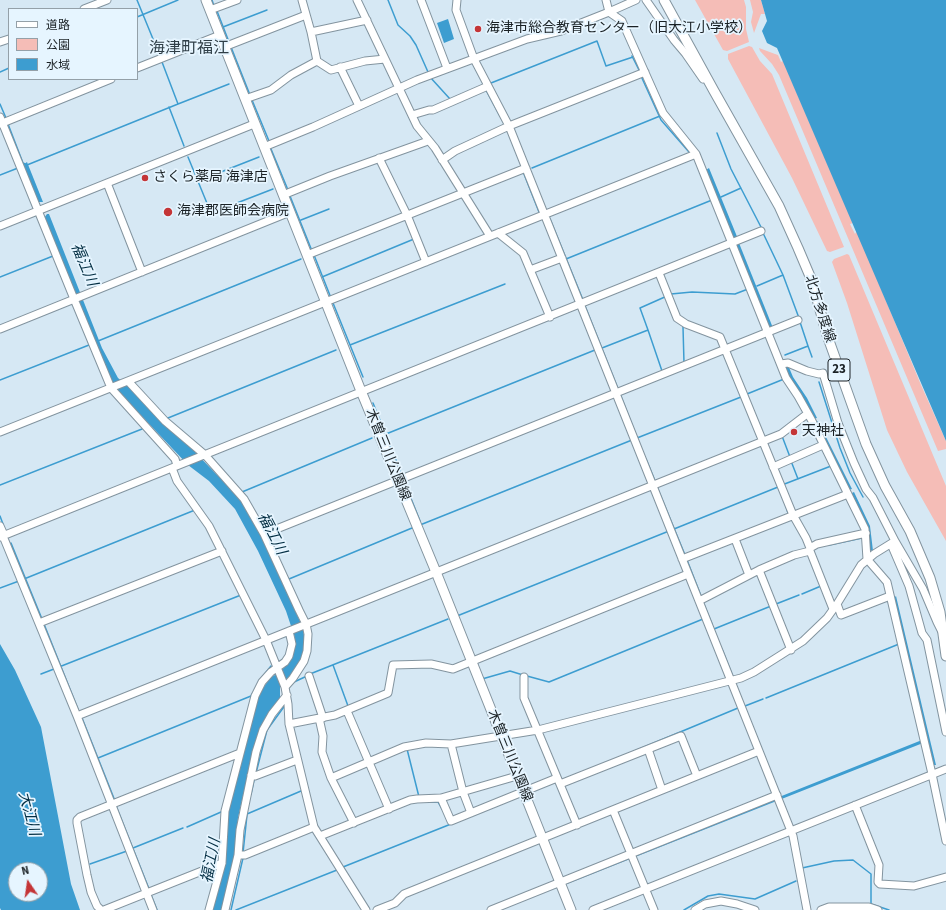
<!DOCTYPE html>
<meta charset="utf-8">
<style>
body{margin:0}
#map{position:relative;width:946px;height:910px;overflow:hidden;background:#d6e8f4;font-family:"Source Sans 3","Noto Sans JP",sans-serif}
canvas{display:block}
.legend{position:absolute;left:8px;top:8px;width:130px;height:72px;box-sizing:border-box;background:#e6f5ff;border:1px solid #94a0a8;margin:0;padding:5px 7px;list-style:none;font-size:12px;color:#1a2125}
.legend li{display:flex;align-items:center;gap:8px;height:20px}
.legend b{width:20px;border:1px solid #94a0a8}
.north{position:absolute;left:8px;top:862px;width:40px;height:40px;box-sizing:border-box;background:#e6f5ff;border:1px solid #94a0a8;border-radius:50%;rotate:347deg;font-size:11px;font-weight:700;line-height:16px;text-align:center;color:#1a2125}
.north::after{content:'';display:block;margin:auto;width:14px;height:18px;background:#c43537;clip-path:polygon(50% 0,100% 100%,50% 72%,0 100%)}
</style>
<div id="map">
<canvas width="946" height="910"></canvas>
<ul class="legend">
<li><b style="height:5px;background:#fff"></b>道路</li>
<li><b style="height:11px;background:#f5bdb7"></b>公園</li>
<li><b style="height:11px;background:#3d9dd0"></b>水域</li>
</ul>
<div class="north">N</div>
</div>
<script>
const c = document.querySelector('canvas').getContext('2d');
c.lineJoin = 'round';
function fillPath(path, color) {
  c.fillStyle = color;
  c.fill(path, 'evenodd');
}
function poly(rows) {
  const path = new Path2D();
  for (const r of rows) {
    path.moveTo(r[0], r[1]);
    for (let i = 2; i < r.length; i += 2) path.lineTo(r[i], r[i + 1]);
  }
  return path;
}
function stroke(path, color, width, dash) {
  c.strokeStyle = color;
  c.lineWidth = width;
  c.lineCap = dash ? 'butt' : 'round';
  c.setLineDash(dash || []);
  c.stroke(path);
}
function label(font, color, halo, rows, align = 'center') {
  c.font = font + ' "Source Sans 3","Noto Sans JP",sans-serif';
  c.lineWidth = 3.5;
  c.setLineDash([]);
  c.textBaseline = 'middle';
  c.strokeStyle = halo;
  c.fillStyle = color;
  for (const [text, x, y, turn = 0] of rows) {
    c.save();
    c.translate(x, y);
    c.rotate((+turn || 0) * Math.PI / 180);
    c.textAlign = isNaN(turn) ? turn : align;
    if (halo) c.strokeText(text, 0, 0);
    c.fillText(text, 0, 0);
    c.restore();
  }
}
fillPath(poly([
 [695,0,744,0,746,7,746,29,749,42,727,51,723,50],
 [750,0,761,0,765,14,761,14,754,33,751,22,753,12],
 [749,46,752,47,760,61,772,74,844,247,830,252,827,251,792,178,728,59,728,54],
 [759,48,775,54,778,55,781,62,783,61,853,223,850,224,855,234,857,231,921,385,946,441,946,449,938,451,779,75,772,64,760,51],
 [847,254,849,255,946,486,946,541,907,472,887,430,847,303,832,262,834,259]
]), '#f5bdb7');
fillPath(poly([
 [761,0,946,0,946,441,777,48,767,43,762,31,767,21],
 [448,19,454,39,444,43,437,23],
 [27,162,43,202,38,202,23,165],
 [709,168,738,239,734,240,706,170],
 [47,214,49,214,102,348,118,378,128,386,194,451,245,504,254,519,303,628,305,642,304,654,301,663,291,675,282,683,280,687,280,698,265,719,259,732,254,747,238,818,235,856,223,910,213,910,226,858,228,813,259,694,270,678,278,673,287,665,293,653,295,638,286,611,258,551,235,509,209,481,188,465,117,390,111,380,44,218],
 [739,243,773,328,769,328,736,245],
 [788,365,793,377,807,398,817,418,813,419,789,379,784,366],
 [818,421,852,489,848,490,815,423],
 [854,492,870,526,873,551,869,550,850,494],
 [896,596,930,740,936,765,934,765,894,598],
 [0,644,15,670,41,727,71,884,80,910,1,910,0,908],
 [16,870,40,870,40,894,16,894],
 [922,740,923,743,567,884,566,882]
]), '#3d9dd0');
stroke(poly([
 [137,0,160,56],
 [212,0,214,6],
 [388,0,398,25,410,36,416,45,428,72],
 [217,11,229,42],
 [137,17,178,0],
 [223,27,267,10],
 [231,47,250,95],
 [632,56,640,72],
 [0,72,9,68],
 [641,76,661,120,689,152],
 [430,77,450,99],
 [491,83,597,41,606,66,633,57],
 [486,90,500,116],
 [252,100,269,141],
 [0,104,6,118],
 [178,104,229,84],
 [169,107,184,146],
 [8,124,23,163,25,164],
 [717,133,731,169,762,229],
 [271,149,288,190],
 [188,157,211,213,273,189],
 [27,165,178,104,162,62],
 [532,168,660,116],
 [524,174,539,212],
 [0,175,18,168],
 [198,181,259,157],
 [290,196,312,251],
 [721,197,741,188],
 [550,219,583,300],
 [301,220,329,209],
 [763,233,783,275,799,318],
 [314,255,331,298],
 [566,259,712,200],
 [0,277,53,256],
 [322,277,414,239],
 [757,286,783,275],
 [671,294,692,292,735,294,748,289],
 [333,303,363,377],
 [585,306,618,389],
 [800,322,808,346],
 [683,327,684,363],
 [648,330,662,371],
 [98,341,301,259],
 [350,345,505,284],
 [602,348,648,330,640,308,667,296],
 [785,355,808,346,812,357],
 [0,380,89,345],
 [819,382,840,448,850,473,863,497],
 [620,394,636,435],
 [747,394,784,379],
 [373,403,402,475],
 [168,418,336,350],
 [386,434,595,350],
 [782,436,790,457],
 [637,438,741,397],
 [646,459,655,481],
 [791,461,798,479],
 [404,481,420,521],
 [0,485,142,429],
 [782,485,831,466],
 [657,487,685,555],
 [242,492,372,438],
 [785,503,788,513],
 [0,516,3,524],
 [420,525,632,440],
 [674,529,778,487],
 [11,543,42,619],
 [829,545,862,538],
 [687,560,701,596],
 [24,579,195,510],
 [289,579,412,528],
 [0,588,19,581],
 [802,594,821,586],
 [703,602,712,624],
 [776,604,799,595],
 [457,616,669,531],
 [44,624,79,712],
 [714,629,771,606],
 [722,649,733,677],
 [333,665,348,706],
 [59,667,241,595],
 [41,674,54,669],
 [310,674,448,619],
 [527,676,549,682,703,619],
 [482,679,510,671,523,675],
 [260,680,271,666],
 [294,682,307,676],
 [766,698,899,644],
 [745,706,763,699],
 [82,718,115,801],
 [407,749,419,797],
 [632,752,738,708],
 [98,758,251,696,252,694],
 [256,773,267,730,286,704],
 [251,794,254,780],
 [425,802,438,802,442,809],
 [116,806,149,889],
 [247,814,301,791],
 [187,827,221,812],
 [133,848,183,828],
 [243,853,247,815],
 [90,864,127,851],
 [343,867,451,824],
 [802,868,834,861,853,860,871,874,871,904,889,910],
 [151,895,157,910],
 [231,910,243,858],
 [236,910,337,870],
 [684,910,708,896,719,894,755,899,796,881]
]), '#3d9dd0', 1.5);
const minor = poly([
 [302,0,311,32],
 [357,0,417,126,435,148,490,236],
 [421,0,447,68],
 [457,0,456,10,474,59,509,126,793,836,807,910],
 [606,0,609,12,622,21,663,113,696,154,786,378,798,396,812,421,865,529,867,559,887,582,932,774,946,841],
 [646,0,674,40,685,53,703,79],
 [84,9,107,0],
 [210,10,237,0],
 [0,42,9,39],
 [224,47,306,15],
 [317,61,331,70,365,61,385,59],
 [340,67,359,106],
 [137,68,220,35],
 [245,99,271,90,291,75,317,61,311,32,367,20],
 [412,115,429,110,433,110,488,86],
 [0,117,74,299,111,388,166,449,175,459,177,465],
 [0,124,111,79],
 [264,147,313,127,417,80,527,39,561,31,609,12,636,0],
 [379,158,407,215,426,262],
 [442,160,455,151,509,126,645,72],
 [107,183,142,272],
 [283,195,330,176,428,141],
 [0,226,254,124],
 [498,233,523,253,550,317],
 [307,255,526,168],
 [530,270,562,258],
 [659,273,677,318,686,324,720,337,793,515,806,538,810,548],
 [0,329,290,212],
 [781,364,788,363,807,371,819,374,823,373,838,423,854,463,866,489,873,498,895,541],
 [128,381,165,421,205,455,244,499,264,534,299,610,306,624,308,634,307,651,304,661,293,678,285,687],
 [0,432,696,154],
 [773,467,823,445],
 [172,468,177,481,209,526,266,640,285,687,288,704,289,724,314,827,366,910],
 [0,526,4,535],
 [264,534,798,320],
 [3,536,77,716,153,910],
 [0,537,761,231],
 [735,539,749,575],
 [891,544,909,586,922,633,927,640,946,732],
 [810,551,833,609],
 [682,559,848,494],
 [759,570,791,650],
 [699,601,759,570,794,555,810,551,810,548,817,544,866,533],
 [837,604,841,615,890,596],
 [39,623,222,551],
 [309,676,323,718],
 [524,677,524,698,577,825],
 [347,711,389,809],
 [77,716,781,434,807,414],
 [319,718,323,736,322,752,331,778,354,823],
 [289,724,335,715,388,693,393,665,431,664,453,669,688,574],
 [451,744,463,792,471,813],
 [648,749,662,790],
 [251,775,255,776,297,760],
 [331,778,404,747,426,743,451,744,538,730,741,678,754,672,803,641,827,618,837,604,861,565,874,554,895,541,923,589,937,622,941,630],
 [560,784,681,736,697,776],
 [441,798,517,776],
 [855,805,879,865,878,882,880,884,914,886,946,877],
 [613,810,654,910],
 [320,836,410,800,417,799,441,798,451,821,557,778],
 [238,855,245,855,314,827],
 [101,910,97,906,91,892,87,875,77,823,77,820,80,817,240,753],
 [104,910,222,863],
 [209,910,222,863,225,811,255,696,262,682,271,672,285,662,289,656,292,644,289,631],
 [225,910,238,855,240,830,256,752,263,730,272,714,287,695],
 [377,910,395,903,404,894,759,751],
 [491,910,777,795],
 [593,910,946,769],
 [695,910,705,904,721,901,737,904,755,910],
 [821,910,829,907,869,907,878,910]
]);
const major = poly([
 [206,0,361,391,436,572,571,910],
 [664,0,714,91,779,206,798,248,812,281,827,335,866,444,885,486,910,531,930,578,940,612,946,656]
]);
stroke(minor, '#83949f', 9);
stroke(major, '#83949f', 11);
stroke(minor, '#fff', 7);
stroke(major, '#fff', 9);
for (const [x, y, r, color] of [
 [478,29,4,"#c43537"],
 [145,178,4,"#c43537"],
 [168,212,5,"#c43537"],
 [794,432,4,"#c43537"]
]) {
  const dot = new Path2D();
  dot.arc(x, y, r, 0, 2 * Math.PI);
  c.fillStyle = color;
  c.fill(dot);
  stroke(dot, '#e6f5ff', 1.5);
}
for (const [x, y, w] of [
 [839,370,22]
]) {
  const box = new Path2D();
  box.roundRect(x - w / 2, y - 11, w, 22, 3);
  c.fillStyle = '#e6f5ff';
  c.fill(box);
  stroke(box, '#1a2125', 1);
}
label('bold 13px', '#1a2125', null, [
 ["23",839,370]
]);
label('14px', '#1a2125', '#e6f5ff', [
 ["海津市総合教育センター（旧大江小学校）",486,29],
 ["さくら薬局 海津店",153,178],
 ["海津郡医師会病院",177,212],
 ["天神社",802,432]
], 'left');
label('14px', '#1a2125', '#e6f5ff', [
 ["北方多度線",819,309,72],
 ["木曽三川公園線",387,455,68],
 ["木曽三川公園線",509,756,68]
]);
label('italic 15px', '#032e43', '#e6f5ff', [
 ["福江川",83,265,67],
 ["福江川",271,534,63],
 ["大江川",28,814,75],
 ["福江川",212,861,-79]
]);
label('16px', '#303f48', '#e6f5ff', [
 ["海津町福江",189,49]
]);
</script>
